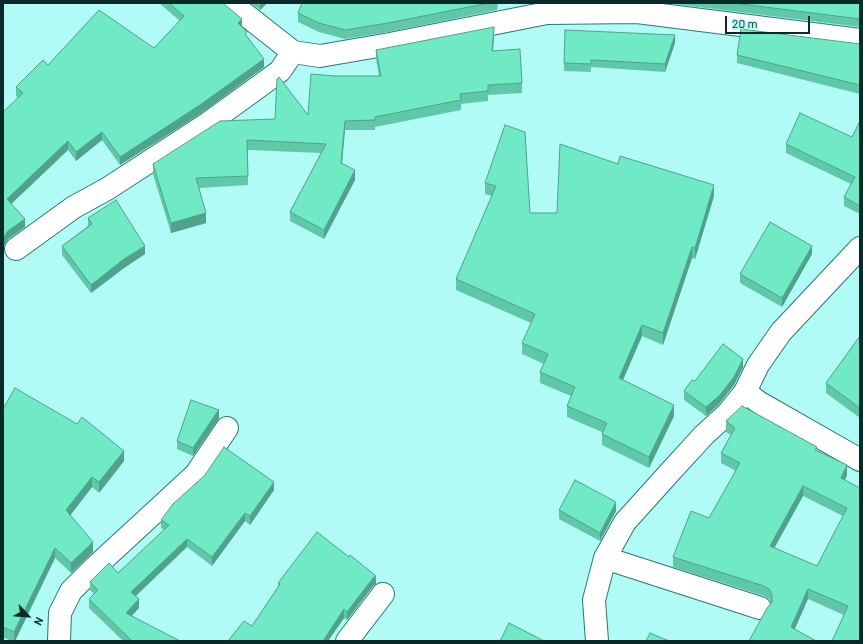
<!DOCTYPE html>
<style>
body{margin:0}
#map{position:relative;width:863px;height:644px;overflow:hidden;background:#b0fbf6;font-family:Barlow,sans-serif}
canvas{display:block}
.frame{position:absolute;inset:0;border:4px solid #0a2a28;pointer-events:none}
.north{position:absolute;left:8px;top:596px;width:40px;height:40px;-webkit-text-stroke:3px #b0fbf6;paint-order:stroke;rotate:116deg;font-size:11px;font-weight:700;line-height:16px;text-align:center;color:#0a2a28}
.north::after{content:'';display:block;margin:auto;width:14px;height:18px;background:#0a2a28;clip-path:polygon(50% 0,100% 100%,50% 72%,0 100%)}
.scale{position:absolute;left:725px;top:16px;width:85px;height:18px;box-sizing:border-box;border:2px solid #0a2a28;border-top:0;padding-left:5px;font-size:12px;line-height:14px;white-space:nowrap;color:#0a2a28;-webkit-text-stroke:3px #b0fbf6;paint-order:stroke}
</style>
<div id="map">
<canvas width="863" height="644"></canvas>
<div class="frame"></div>
<div class="north">N</div>
<div class="scale">20 m</div>
</div>
<script>
const c = document.querySelector('canvas').getContext('2d');
c.lineJoin = 'round';
function poly(rows) {
  const path = new Path2D();
  for (const r of rows) {
    path.moveTo(r[0], r[1]);
    for (let i = 2; i < r.length; i += 2) path.lineTo(r[i], r[i + 1]);
  }
  return path;
}
function stroke(path, color, width, dash) {
  c.strokeStyle = color;
  c.lineWidth = width;
  c.lineCap = dash ? 'butt' : 'round';
  c.setLineDash(dash || []);
  c.stroke(path);
}
function fillPath(path, color) {
  c.fillStyle = color;
  c.fill(path, 'evenodd');
}
const street = poly([
 [232,3,237,8,293,52,320,56,390,44,547,13,637,12,860,40],
 [16,249,74,207,107,189,207,124,261,85,280,71,293,52],
 [745,392,760,403,860,460],
 [605,558,760,608],
 [59,641,60,613,71,591,94,568,196,474,227,428],
 [347,641,383,594],
 [597,641,594,600,605,558,625,522,671,471,704,435,728,413,745,392,758,365,781,332,860,248]
]);
stroke(street, '#2b7774', 24);
stroke(street, '#fff', 22);
fillPath(poly([
 [159,3,223,3,242,27,264,67,200,114,120,165,102,140,76,161,68,150,11,204,25,227,8,239,5,244,4,246,18,98,16,96,16,87,48,65,154,48,180,21],
 [251,3,267,3,260,10],
 [302,3,498,3,497,10,388,32,345,39,319,32,298,22,298,13],
 [666,3,860,3,860,27],
 [494,36,493,50,522,83,522,93,488,95,488,101,461,104,461,110,375,127,375,130,345,130,342,164,355,180,324,239,290,221,290,212,321,153,248,150,248,185,199,188,206,223,171,233,153,174,153,164,275,119,308,115,335,76,379,76,376,59,376,50],
 [675,43,665,72,591,67,591,72,564,71,564,63],
 [859,44,860,44,860,94,737,63,737,55],
 [860,121,860,214,844,206,844,197,851,184,786,153,786,144,852,137],
 [505,125,530,213,557,213,618,164,714,196,695,259,692,258,663,345,642,336,623,380,674,416,649,468,602,445,602,432,567,417,567,406,571,396,540,383,540,372,544,364,522,354,522,343,531,323,456,290,456,279,492,196,485,194,485,183],
 [88,218,145,254,124,268,91,293,62,255,62,246,88,226],
 [812,254,782,307,740,283,740,274],
 [860,336,860,418,826,393,826,383],
 [743,367,734,385,719,404,706,416,684,400,684,391,695,381],
 [3,409,124,461,99,493,92,487,70,515,93,552,71,573,55,558,15,641,11,641,3,637],
 [219,419,217,421,193,456,177,449,177,441],
 [726,421,817,450,847,475,845,480,860,641,844,615,808,599,749,641,771,603,769,599,764,596,673,567,673,557,709,518,736,471,721,463,721,453,731,435,726,432],
 [803,496,843,516,817,566,774,548],
 [274,490,250,525,245,521,212,566,187,547,136,596,139,608,131,616,180,641,123,641,89,608,89,599,94,594,90,590,90,582,118,573,164,530,161,528,161,520],
 [559,510,616,511,600,541,559,519],
 [278,583,376,584,373,586,347,620,344,618,328,641,228,641,252,626,278,587]
]), '#60c8a9');
fillPath(poly([
 [260,3,267,3,260,10],
 [242,19,242,28,238,23],
 [494,27,494,36,492,60,492,51],
 [675,35,675,43,665,72,665,64],
 [264,59,264,67,200,114,120,165,120,157],
 [345,121,345,130,341,173,341,163],
 [102,132,102,140,76,161,76,152],
 [68,141,68,150,7,208,7,199],
 [355,170,355,180,324,239,324,230],
 [714,185,714,196,695,259,695,248],
 [206,213,206,223,171,233,171,223],
 [25,219,25,227,8,239,5,244,4,246,3,247,3,239,5,235,8,231],
 [145,246,145,254,124,268,91,293,91,285,124,259],
 [812,246,812,254,782,307,782,298],
 [692,247,692,258,663,345,663,333],
 [642,325,642,336,619,389,619,378],
 [743,359,743,367,734,385,719,404,706,416,706,407],
 [674,405,674,416,649,468,649,457],
 [219,410,219,419,217,421,193,456,193,448,217,412],
 [124,451,124,461,99,493,99,482],
 [847,465,847,475,841,489,841,478],
 [92,477,92,487,66,521,66,510],
 [274,482,274,490,250,525,250,516],
 [803,486,803,496,770,556,770,546],
 [616,502,616,511,600,541,600,533],
 [245,513,245,521,212,566,212,557],
 [187,539,187,547,131,600,131,592],
 [93,542,93,552,71,573,71,563],
 [55,548,55,558,15,641,14,641,14,632],
 [376,576,376,584,373,586,347,620,347,612,373,578],
 [808,589,808,599,791,638,791,627],
 [139,599,139,608,126,622,126,613],
 [344,609,344,618,328,641,323,641]
]), '#4ea38a');
const building = poly([
 [169,3,223,3,242,19,238,23,247,32,245,34,264,59,200,105,120,157,102,132,76,152,68,141,7,199,25,219,8,231,5,235,4,238,3,239,3,112,23,93,16,87,43,60,48,65,99,10,154,48,184,16,169,3],
 [302,3,489,3,388,23,345,30,319,23,298,13,302,3],
 [733,3,860,3,860,19,733,3],
 [494,27,492,51,520,49,522,83,488,85,488,91,460,94,461,100,375,117,375,120,345,121,341,163,355,170,324,230,290,212,326,144,247,140,248,176,196,178,206,213,171,223,153,164,220,121,275,119,277,79,279,77,308,115,311,74,335,76,381,76,376,50,494,27],
 [741,29,860,44,860,85,737,55,741,29],
 [565,30,675,35,665,64,591,60,591,64,564,63,565,30],
 [800,113,852,137,860,121,860,206,844,197,855,177,786,144,800,113],
 [505,125,525,132,530,213,557,213,560,144,618,164,620,156,714,185,695,248,692,247,663,333,642,325,619,378,674,405,649,457,602,434,607,423,567,406,575,387,540,372,548,354,522,343,535,314,456,279,496,186,485,183,505,125],
 [116,200,145,246,124,259,91,285,62,246,92,224,88,218,116,200],
 [770,222,812,246,782,298,740,274,770,222],
 [860,336,860,408,826,383,860,336],
 [723,344,743,359,734,377,719,396,706,407,684,391,692,380,695,381,723,344],
 [15,388,77,424,82,417,124,451,99,482,92,477,66,510,93,542,71,563,55,548,14,632,3,627,3,409,15,388],
 [191,400,219,410,217,412,193,448,177,441,191,400],
 [742,406,817,447,815,450,847,465,841,478,860,488,860,641,832,641,848,606,808,589,791,627,816,641,749,641,767,608,772,602,772,595,769,589,764,586,673,557,691,511,709,518,740,463,721,453,735,428,726,421,742,406],
 [803,486,847,508,817,566,770,546,803,486],
 [224,447,274,482,250,516,245,513,212,557,187,539,131,592,139,599,126,613,180,641,132,641,89,599,98,590,90,582,109,563,118,573,169,525,161,520,173,504,205,475,224,447],
 [575,480,616,502,600,533,559,510,575,480],
 [317,532,349,557,350,555,376,576,373,578,347,612,344,609,323,641,228,641,244,621,252,626,280,584,278,583,317,532],
 [509,623,544,641,500,641,509,623],
 [650,633,669,641,646,641,650,633]
]);
fillPath(building, '#70e9c5');
stroke(building, '#4ea38a', 1);
</script>
